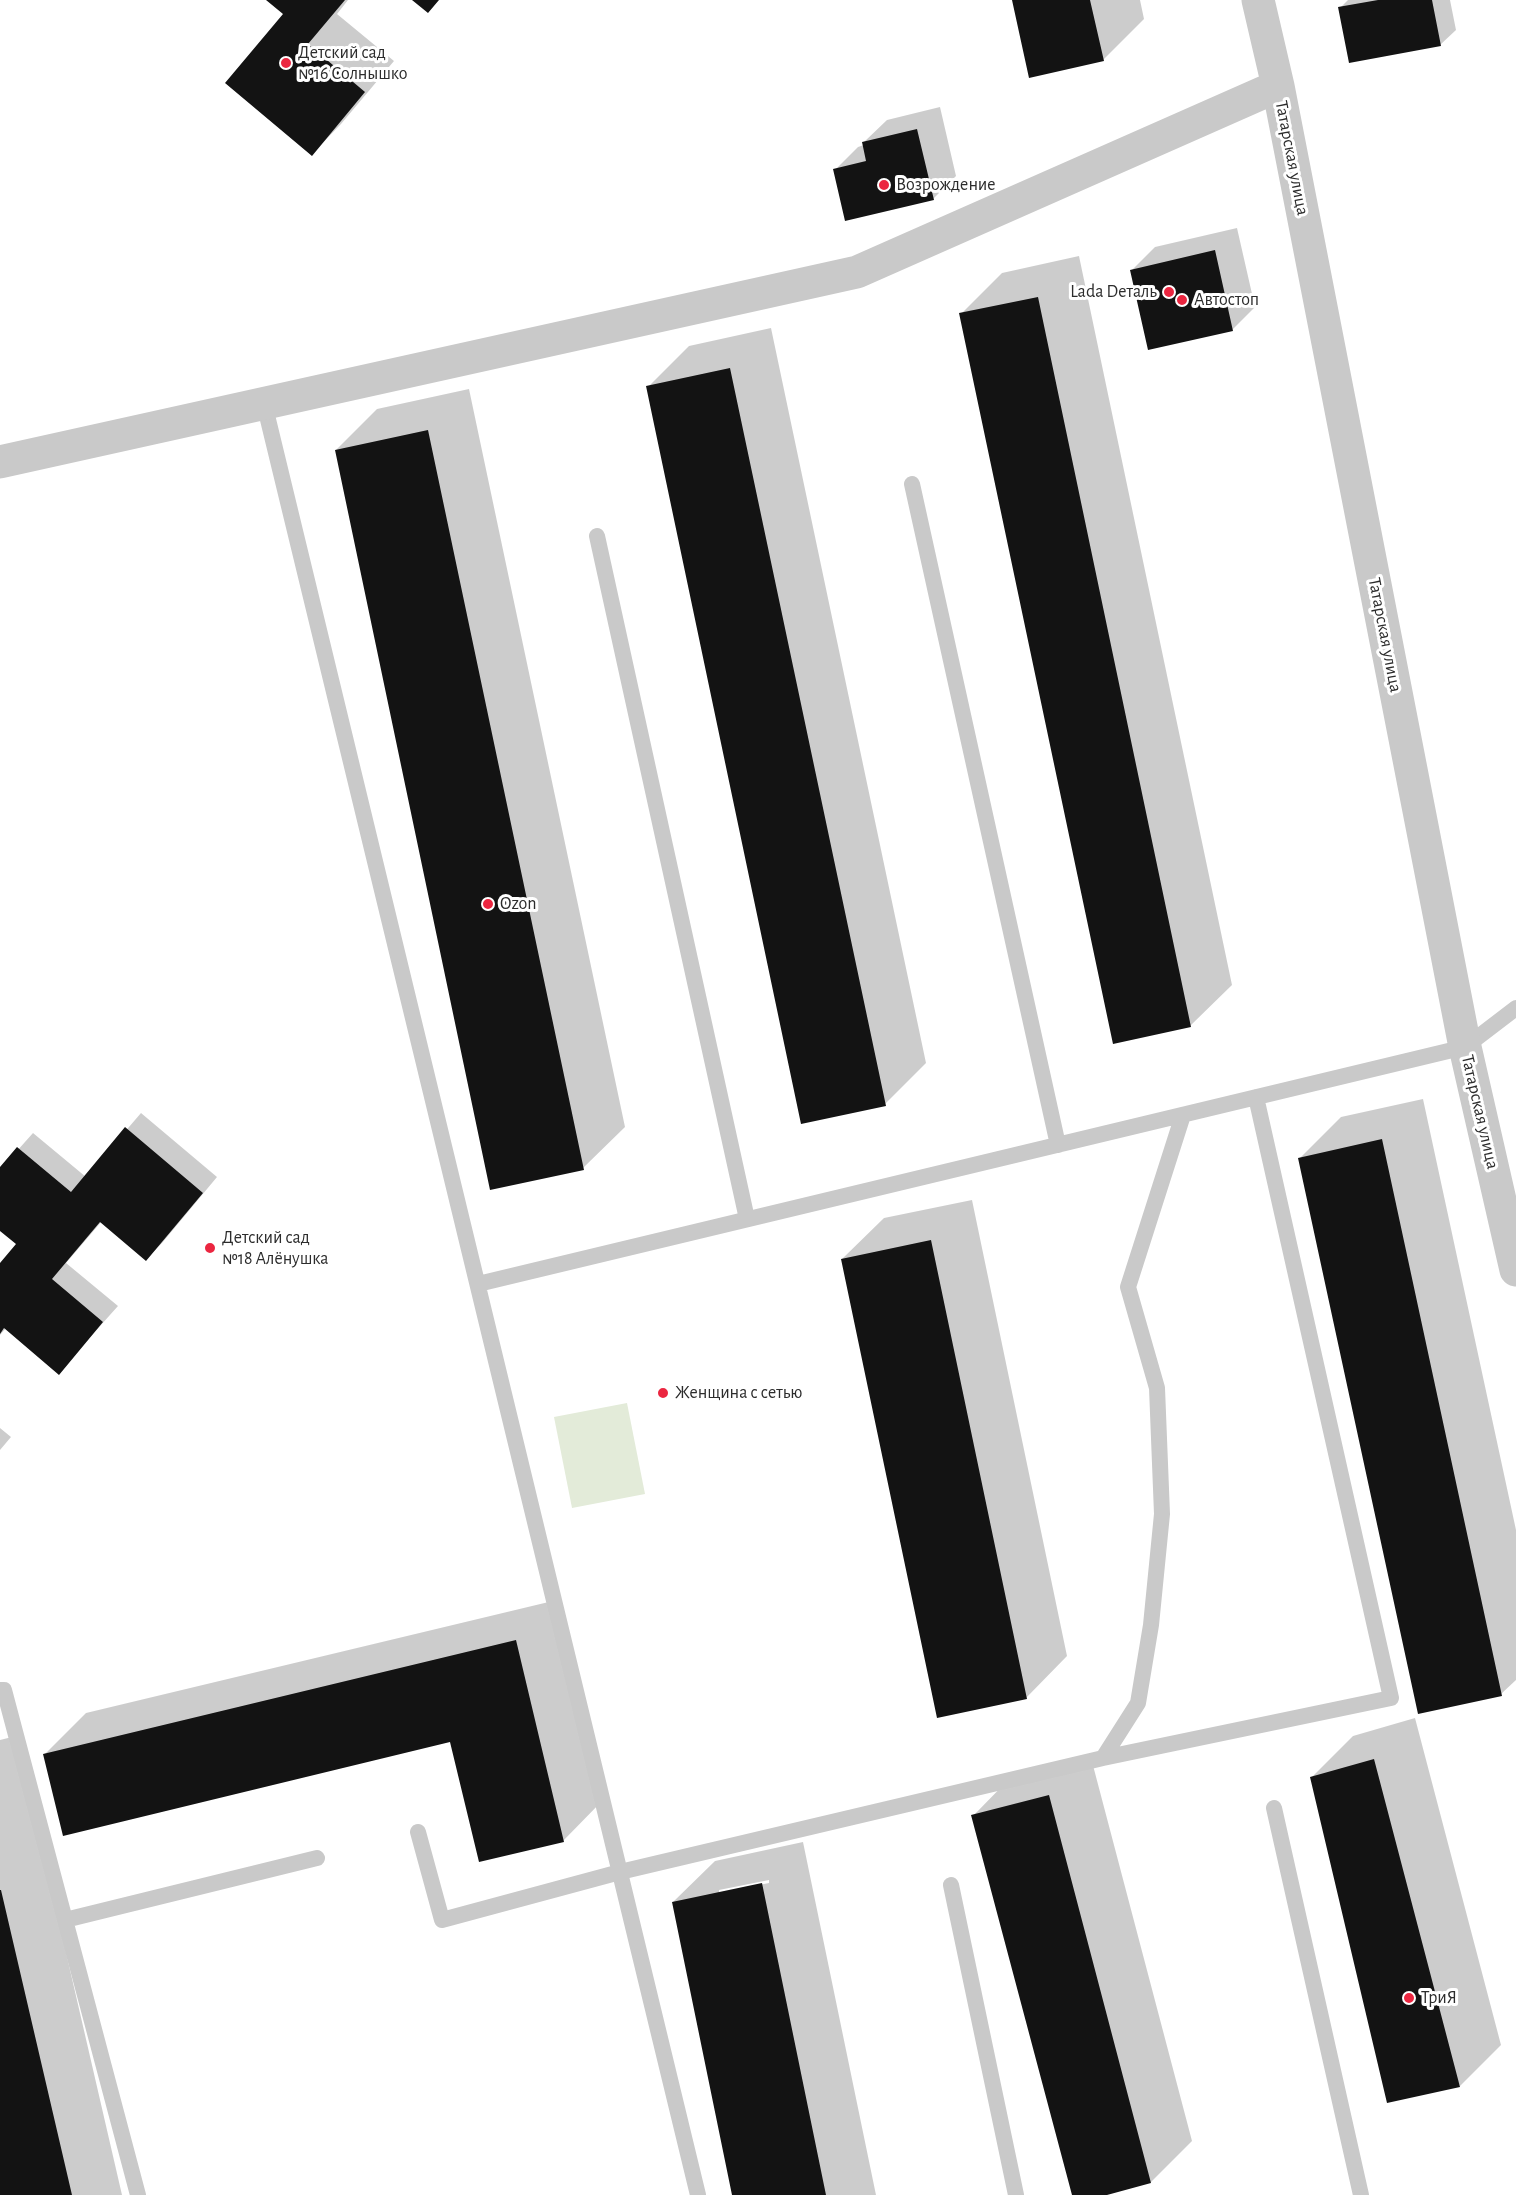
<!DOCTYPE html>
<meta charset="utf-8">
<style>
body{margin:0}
canvas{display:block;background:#fff}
</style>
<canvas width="1516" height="2195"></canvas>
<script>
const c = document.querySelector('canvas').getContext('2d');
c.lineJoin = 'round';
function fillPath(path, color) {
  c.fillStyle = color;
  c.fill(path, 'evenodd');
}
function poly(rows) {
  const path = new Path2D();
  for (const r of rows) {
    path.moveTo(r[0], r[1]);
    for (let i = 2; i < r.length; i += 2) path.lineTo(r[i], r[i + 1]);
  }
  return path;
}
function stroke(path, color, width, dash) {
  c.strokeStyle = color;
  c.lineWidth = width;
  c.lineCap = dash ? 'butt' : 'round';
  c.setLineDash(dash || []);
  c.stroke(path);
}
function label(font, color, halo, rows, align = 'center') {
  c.font = font + ' "Alegreya Sans",sans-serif';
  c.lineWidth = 6;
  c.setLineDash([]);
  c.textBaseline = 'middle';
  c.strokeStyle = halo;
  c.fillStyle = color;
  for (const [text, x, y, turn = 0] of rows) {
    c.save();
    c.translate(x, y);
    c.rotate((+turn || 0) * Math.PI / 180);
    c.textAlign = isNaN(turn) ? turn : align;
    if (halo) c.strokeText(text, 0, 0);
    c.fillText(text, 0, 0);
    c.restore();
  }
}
fillPath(poly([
 [627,1403,645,1494,572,1508,554,1417]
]), '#e3ebd9');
fillPath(poly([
 [268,0,348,0,337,14,394,61,341,124,312,154,285,14],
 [1014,0,1140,0,1144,19,1103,60],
 [1348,0,1450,0,1456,30,1440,45,1340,8],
 [940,107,956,176,933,199,835,170,858,147,864,145,864,142,887,120],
 [1237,228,1255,307,1232,330,1132,270,1155,247],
 [1079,256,1232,985,1190,1026,961,314,1002,273],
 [771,328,926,1063,885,1104,648,387,689,346],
 [469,389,625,1127,583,1168,336,450,377,409],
 [1423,1099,1516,1530,1516,1680,1501,1694,1300,1158,1341,1117],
 [141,1113,217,1177,162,1243,146,1259,102,1221,66,1263,118,1306,59,1372,6,1328,0,1335,0,1266,18,1244,0,1229,0,1170,33,1133,86,1177],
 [972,1200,1067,1656,1026,1698,842,1259,884,1218],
 [0,1428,11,1437,0,1450],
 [557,1600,604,1799,563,1841,451,1740,45,1754,86,1713],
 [1415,1718,1501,2045,1460,2086,1312,1777,1353,1736],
 [16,1736,122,2195,0,2195,0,1740],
 [1090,1754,1192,2141,1151,2182,1101,2195,1074,2195,973,1816,1014,1774],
 [803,1842,876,2195,734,2195,673,1902,715,1861],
 [769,1880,769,1883,719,1893,719,1890]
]), '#0003');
fillPath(poly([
 [266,0,345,0,308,44,365,92,312,156,225,83,283,14],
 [412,0,439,0,428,13],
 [1012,0,1090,0,1104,61,1029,78],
 [1378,0,1432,0,1441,46,1349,63,1338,7],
 [917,129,934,200,845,221,833,169,866,161,862,142],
 [1215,250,1233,331,1148,350,1130,270],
 [1038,297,1191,1027,1113,1044,959,313],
 [730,368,886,1106,801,1124,646,386],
 [428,430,584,1170,490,1190,335,450],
 [125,1127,203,1193,146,1261,100,1222,52,1279,103,1322,59,1375,4,1328,0,1334,0,1263,16,1244,0,1231,0,1167,17,1147,71,1192],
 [1382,1139,1502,1696,1418,1714,1298,1158],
 [931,1240,1027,1699,937,1718,841,1259],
 [516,1640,564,1842,479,1862,450,1742,63,1836,43,1754],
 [1374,1759,1460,2087,1387,2103,1310,1777],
 [1049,1795,1151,2183,1107,2195,1072,2195,971,1815],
 [762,1883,826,2195,732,2195,672,1902],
 [0,1890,1,1890,72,2195,0,2195]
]), '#131313');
stroke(poly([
 [264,403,698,2195],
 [912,484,1058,1145],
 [597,536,747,1219],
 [478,1284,1465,1047,1516,1008],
 [0,1690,4,1690,138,2195],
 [1103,1758,1391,1698,1256,1097],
 [1274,1808,1361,2195],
 [418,1832,442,1920,620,1872,1103,1758,1138,1703,1151,1625,1162,1514,1157,1388,1128,1287,1183,1115],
 [951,1885,1016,2195],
 [65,1920,317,1858]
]), '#c9c9c9', 16);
stroke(poly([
 [1258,0,1278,86,1465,1047,1516,1270],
 [0,462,857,272,1278,86]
]), '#c9c9c9', 33);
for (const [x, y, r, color] of [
 [286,63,6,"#eb2640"],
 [884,185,6,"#eb2640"],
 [1169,292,6,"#eb2640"],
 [1182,300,6,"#eb2640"],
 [488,904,6,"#eb2640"],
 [210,1248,6,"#eb2640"],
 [663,1393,6,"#eb2640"],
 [1409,1998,6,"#eb2640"]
]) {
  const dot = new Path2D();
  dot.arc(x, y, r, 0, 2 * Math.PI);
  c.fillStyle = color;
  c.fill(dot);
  stroke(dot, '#fff', 2);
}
label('18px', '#2c2c2c', '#fff', [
 ["Детский сад",298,53],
 ["№16 Солнышко",298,74],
 ["Возрождение",896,185],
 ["Lada Dеталь",1157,292,"right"],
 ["Автостоп",1194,300],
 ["Ozon",500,904],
 ["Детский сад",222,1238],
 ["№18 Алёнушка",222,1259],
 ["Женщина с сетью",675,1393],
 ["ТриЯ",1421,1998]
], 'left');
label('18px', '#2c2c2c', '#fff', [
 ["Татарская улица",1292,158,79],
 ["Татарская улица",1385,635,79],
 ["Татарская улица",1480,1112,77]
]);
</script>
